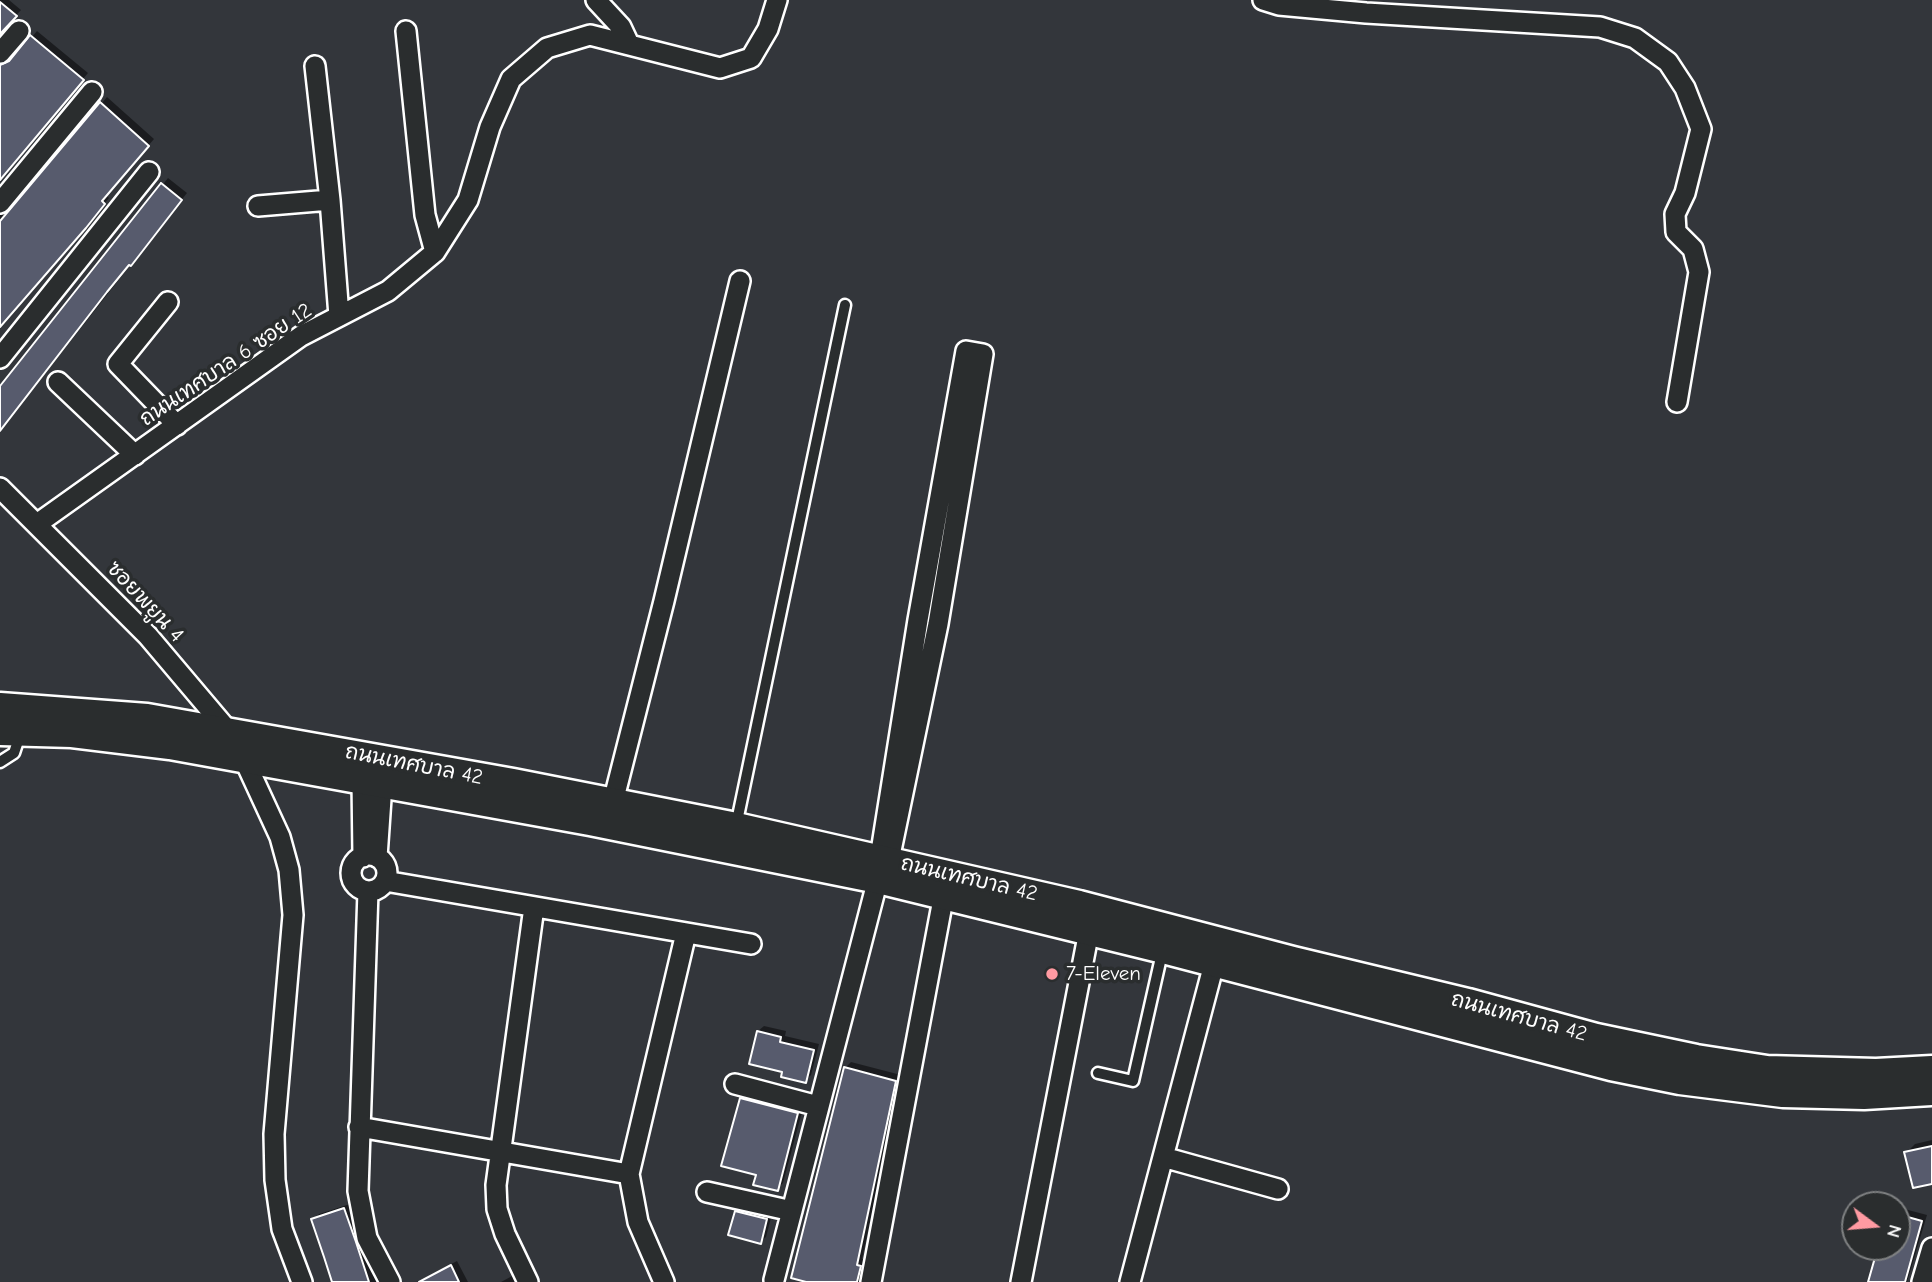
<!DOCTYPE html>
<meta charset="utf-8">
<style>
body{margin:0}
#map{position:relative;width:1932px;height:1282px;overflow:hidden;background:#33363b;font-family:"Comic Neue",sans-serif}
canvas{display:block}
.north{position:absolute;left:1841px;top:1191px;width:70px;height:70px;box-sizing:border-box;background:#2a2d2e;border:2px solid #7f8182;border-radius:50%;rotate:106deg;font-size:19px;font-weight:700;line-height:28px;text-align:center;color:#fff}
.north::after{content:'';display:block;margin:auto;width:24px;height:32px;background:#ff9aa2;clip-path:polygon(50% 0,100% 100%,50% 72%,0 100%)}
</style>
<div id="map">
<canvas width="1932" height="1282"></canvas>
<div class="north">N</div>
</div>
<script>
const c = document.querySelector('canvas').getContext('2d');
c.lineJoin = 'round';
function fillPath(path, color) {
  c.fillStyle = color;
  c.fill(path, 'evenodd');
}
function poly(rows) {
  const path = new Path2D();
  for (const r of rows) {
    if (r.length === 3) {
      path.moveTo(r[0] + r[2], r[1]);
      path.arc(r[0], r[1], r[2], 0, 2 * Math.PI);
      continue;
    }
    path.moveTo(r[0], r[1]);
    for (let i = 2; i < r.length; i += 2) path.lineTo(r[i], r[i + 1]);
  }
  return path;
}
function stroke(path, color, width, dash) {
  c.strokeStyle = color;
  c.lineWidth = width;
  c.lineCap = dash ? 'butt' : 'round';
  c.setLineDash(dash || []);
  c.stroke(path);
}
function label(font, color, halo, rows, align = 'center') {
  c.font = font + ' "Comic Neue","Playpen Sans Thai",sans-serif';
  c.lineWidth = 7;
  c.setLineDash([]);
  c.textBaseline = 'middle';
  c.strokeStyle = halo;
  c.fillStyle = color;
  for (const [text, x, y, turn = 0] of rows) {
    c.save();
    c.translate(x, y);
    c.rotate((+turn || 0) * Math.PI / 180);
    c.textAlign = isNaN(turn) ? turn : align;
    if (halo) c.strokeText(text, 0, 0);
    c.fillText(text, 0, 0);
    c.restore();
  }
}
fillPath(poly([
 [0,0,9,0,21,10,0,33],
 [37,31,88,73,0,178,0,58,5,60,15,57],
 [107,97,154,139,106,195,109,198,0,328,0,208,5,210,16,206],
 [168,178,187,193,7,422,0,427,0,385,3,382,5,383],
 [764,1026,786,1031,785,1036,819,1044,811,1075,805,1081,784,1071,758,1031],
 [851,1062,901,1075,862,1259,866,1260,860,1282,813,1282,793,1277,846,1067],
 [747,1093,803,1108,783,1183,777,1189,742,1099],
 [1932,1140,1932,1182,1906,1153,1915,1144],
 [350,1204,376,1281,382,1278,385,1282,339,1282,313,1220,319,1214],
 [742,1206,772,1214,766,1237,760,1242,736,1212],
 [1897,1207,1927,1215,1907,1282,1869,1282,1879,1247,1897,1247],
 [457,1261,468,1282,422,1282,428,1276],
 [514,1275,517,1282,501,1282]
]), '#0007');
const building = poly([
 [0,2,17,16,0,34,0,2],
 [30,35,84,80,0,180,0,65,9,61,30,35],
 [100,102,149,146,102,201,105,204,86,228,0,327,0,221,100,102],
 [161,183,182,200,131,266,129,265,107,292,0,431,0,386,161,183],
 [757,1031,781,1037,780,1042,814,1050,806,1083,781,1077,782,1072,749,1064,757,1031],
 [844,1067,896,1081,857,1265,861,1266,857,1282,806,1282,791,1278,844,1067],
 [740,1098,798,1113,778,1191,753,1185,756,1175,721,1166,740,1098],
 [1932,1146,1932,1184,1913,1188,1904,1152,1932,1146],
 [344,1208,356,1242,369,1282,332,1282,324,1257,311,1219,344,1208],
 [735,1211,767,1219,761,1244,728,1235,735,1211],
 [1897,1214,1922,1221,1905,1282,1868,1282,1878,1247,1897,1247,1897,1214],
 [451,1265,459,1282,419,1282,451,1265]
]);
fillPath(building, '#575b6d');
stroke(building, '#fff', 2);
const lane = poly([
 [0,762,14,753,20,735],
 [736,826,845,305],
 [1098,1073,1133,1081,1162,953]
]);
const street = poly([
 [596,0,621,27,629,44],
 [1263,0,1279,5,1366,13,1600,27,1635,38,1668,62,1685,88,1701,129,1685,193,1675,214,1676,232,1693,249,1699,272,1677,402],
 [406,31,425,215,435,252],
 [0,53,19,31],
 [315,66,330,200,339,316],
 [0,203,92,92],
 [258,206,330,200],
 [168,302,118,364,177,425],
 [0,358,149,172],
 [58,382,135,455],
 [0,488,148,636,230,733,244,759,280,837,289,870,293,915,274,1134,275,1180,282,1229,302,1282],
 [37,524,301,336,388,291,435,252,468,200,490,127,511,79,547,48,590,35,720,68,751,58,768,29,777,0],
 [362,780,363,857],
 [613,802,664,601,740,281],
 [369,873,18],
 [377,857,382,784],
 [880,858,918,620,966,351,983,354,938,624,889,860],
 [385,881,751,944],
 [368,891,358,1191,367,1238,390,1282],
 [735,1084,818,1106],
 [359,1127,629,1174],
 [1163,1157,1278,1189],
 [707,1192,792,1211],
 [774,1280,878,879],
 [528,1282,505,1234,497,1209,496,1185,534,907],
 [664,1282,638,1222,629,1174,686,933],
 [871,1282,944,894],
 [1021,1282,1089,931],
 [1130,1282,1214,964],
 [1922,1282,1932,1248]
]);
const secondary = poly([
 [0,707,147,718,513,783,736,827,1079,905,1293,961,1468,1003,1596,1038,1696,1059,1767,1070,1876,1073,1932,1070],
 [0,731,72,733,170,745,590,821,878,879,1163,949,1611,1066,1680,1080,1783,1093,1864,1095,1932,1091]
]);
stroke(lane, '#fff', 15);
stroke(street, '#fff', 24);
stroke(secondary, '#fff', 33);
stroke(lane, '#2a2d2e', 10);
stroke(street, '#2a2d2e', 19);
stroke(secondary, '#2a2d2e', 28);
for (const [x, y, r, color] of [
 [1052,974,7,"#ff9aa2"]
]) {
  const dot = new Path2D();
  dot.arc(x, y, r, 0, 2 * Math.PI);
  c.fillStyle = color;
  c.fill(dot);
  stroke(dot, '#2a2d2e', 2.5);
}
label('21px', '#fff', '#2a2d2e', [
 ["ถนนเทศบาล 6 ซอย 12",226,365,-34],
 ["ซอยพยูน 4",145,602,47],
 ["ถนนเทศบาล 42",414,765,11],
 ["ถนนเทศบาล 42",969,879,13],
 ["ถนนเทศบาล 42",1519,1017,15]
]);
label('21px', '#fff', '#2a2d2e', [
 ["7-Eleven",1066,974]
], 'left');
</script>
